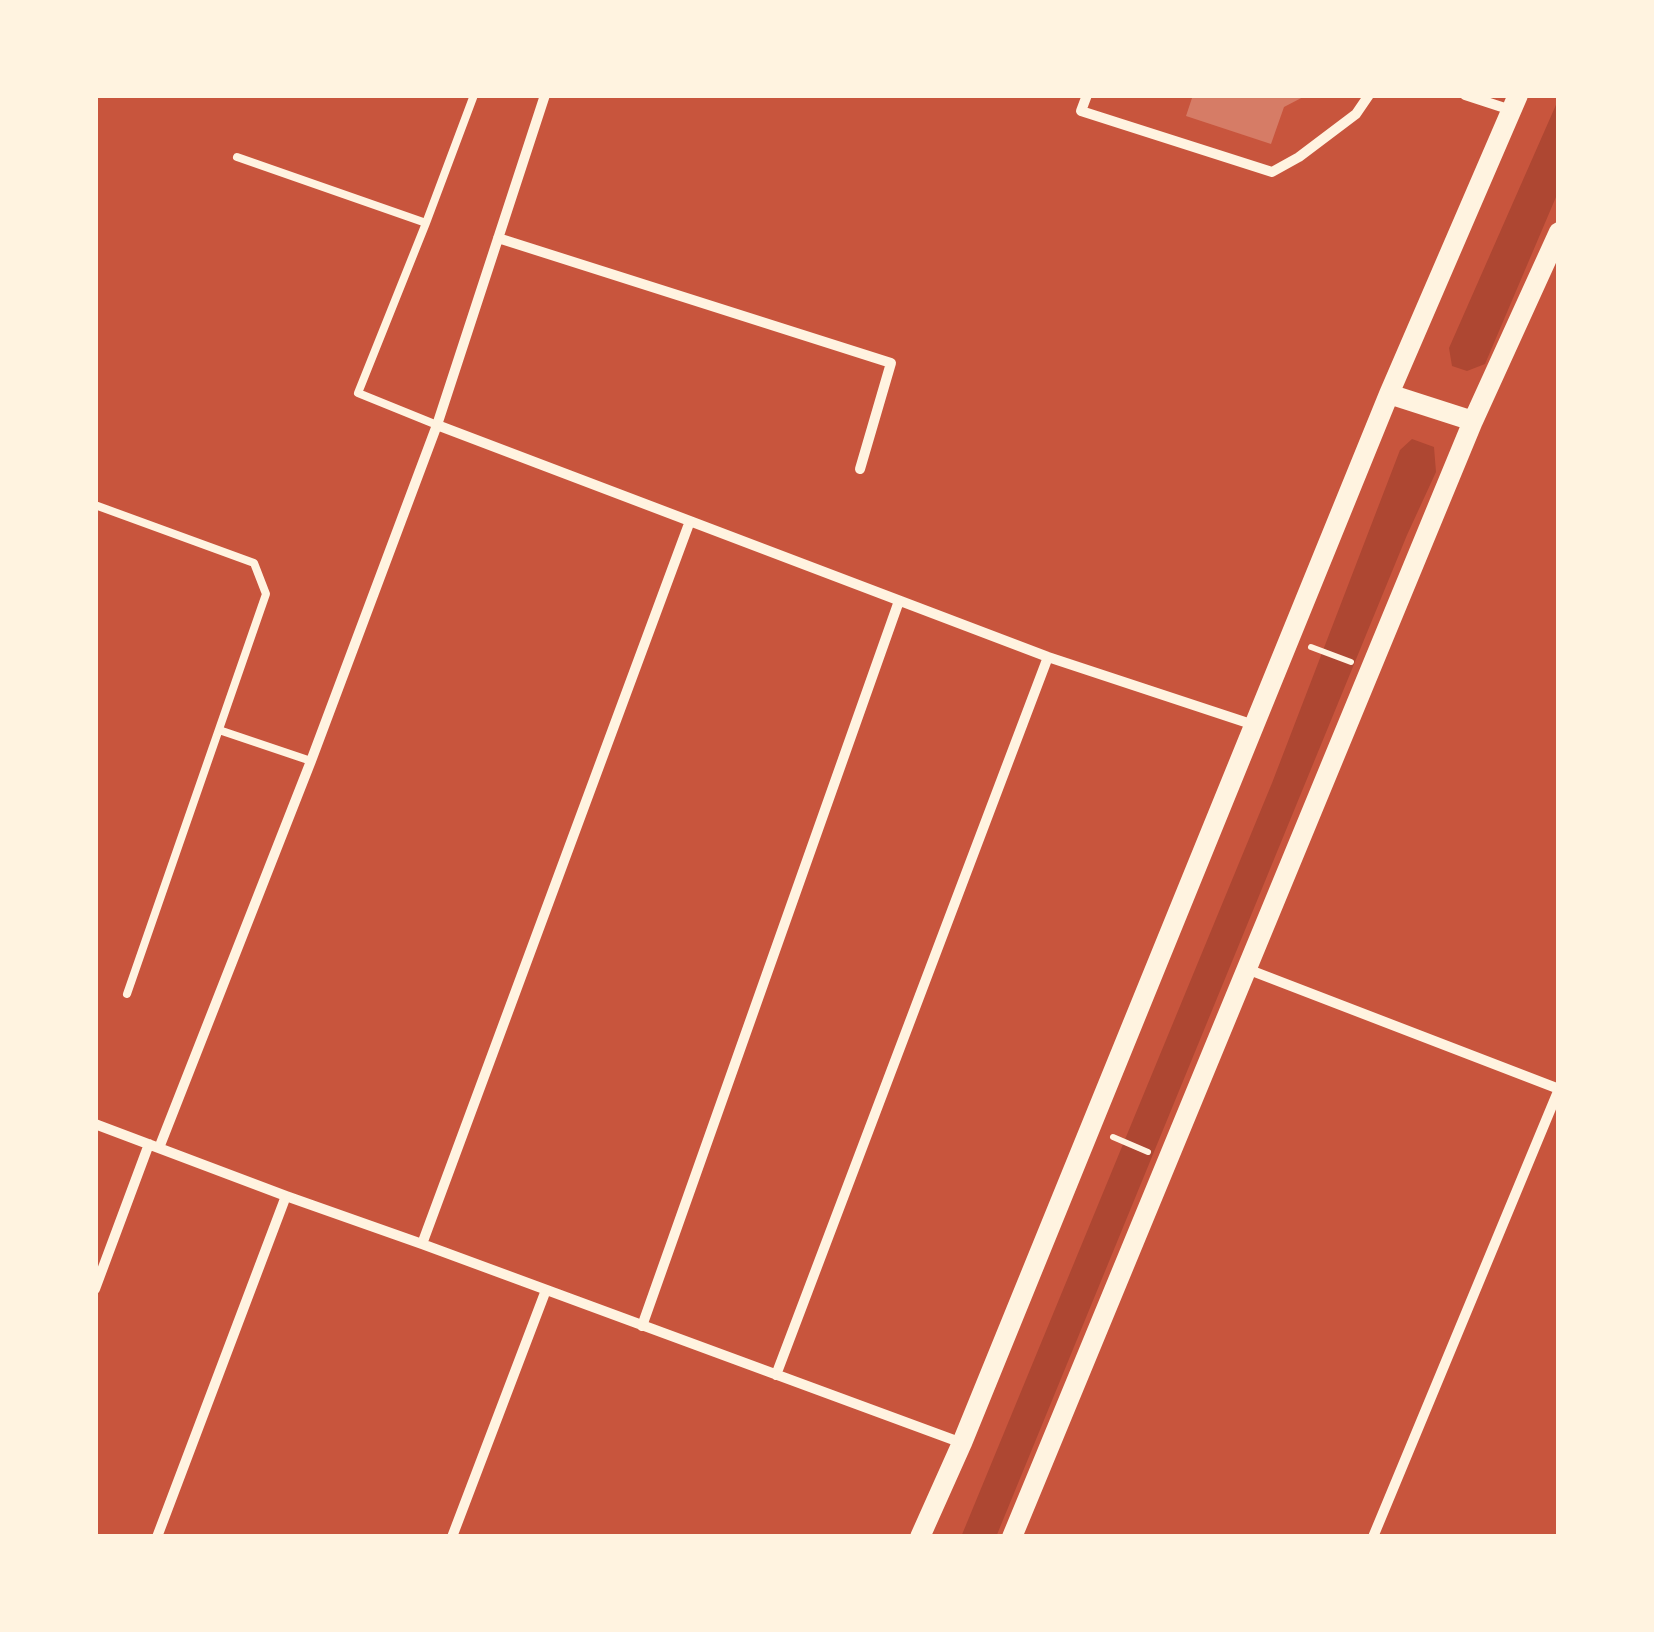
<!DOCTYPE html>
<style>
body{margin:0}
#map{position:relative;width:1654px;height:1632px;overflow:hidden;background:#c8553d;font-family:"Work Sans",sans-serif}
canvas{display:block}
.frame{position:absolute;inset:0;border:98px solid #fff3e0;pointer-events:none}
</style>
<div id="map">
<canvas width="1654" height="1632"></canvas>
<div class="frame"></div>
</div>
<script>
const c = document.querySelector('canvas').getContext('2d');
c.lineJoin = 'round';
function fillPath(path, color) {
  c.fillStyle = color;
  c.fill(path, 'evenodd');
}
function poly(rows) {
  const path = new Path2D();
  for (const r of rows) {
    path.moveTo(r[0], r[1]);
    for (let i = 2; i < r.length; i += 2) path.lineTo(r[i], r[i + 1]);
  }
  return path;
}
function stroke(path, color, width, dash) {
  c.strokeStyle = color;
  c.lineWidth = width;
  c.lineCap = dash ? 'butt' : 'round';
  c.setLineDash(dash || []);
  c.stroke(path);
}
fillPath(poly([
 [1559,98,1559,190,1485,364,1467,371,1452,366,1449,348],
 [1412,439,1434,447,1436,472,1407,535,996,1537,961,1537,1272,783,1400,450]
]), '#ae4732');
fillPath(poly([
 [1193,95,1307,95,1284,107,1271,144,1186,116]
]), '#d67c66');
stroke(poly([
 [1311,647,1351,662],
 [1113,1137,1148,1152]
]), '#fff3e0', 6);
stroke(poly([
 [237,157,426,223],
 [437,425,358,393,426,223,474,95],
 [95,505,254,563,266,594,127,994],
 [219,730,311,761]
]), '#fff3e0', 8);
stroke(poly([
 [1087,95,1081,111,1272,172,1299,157,1356,114,1369,95],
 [1465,95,1511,110],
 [498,238,891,363,860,469],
 [437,425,1048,657,1254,725],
 [1247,969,1559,1089],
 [95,1124,286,1196,422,1244,962,1443],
 [159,1148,311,761,437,425,545,95],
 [422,1244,690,521],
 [95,1289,149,1144],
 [642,1326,899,601],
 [776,1375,1048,657],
 [157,1537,286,1196],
 [452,1537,546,1290],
 [1373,1537,1559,1089]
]), '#fff3e0', 10);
stroke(poly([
 [1389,394,1473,421],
 [920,1537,962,1443,1389,394,1518,95],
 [1012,1537,1473,421,1559,232]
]), '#fff3e0', 20);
</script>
